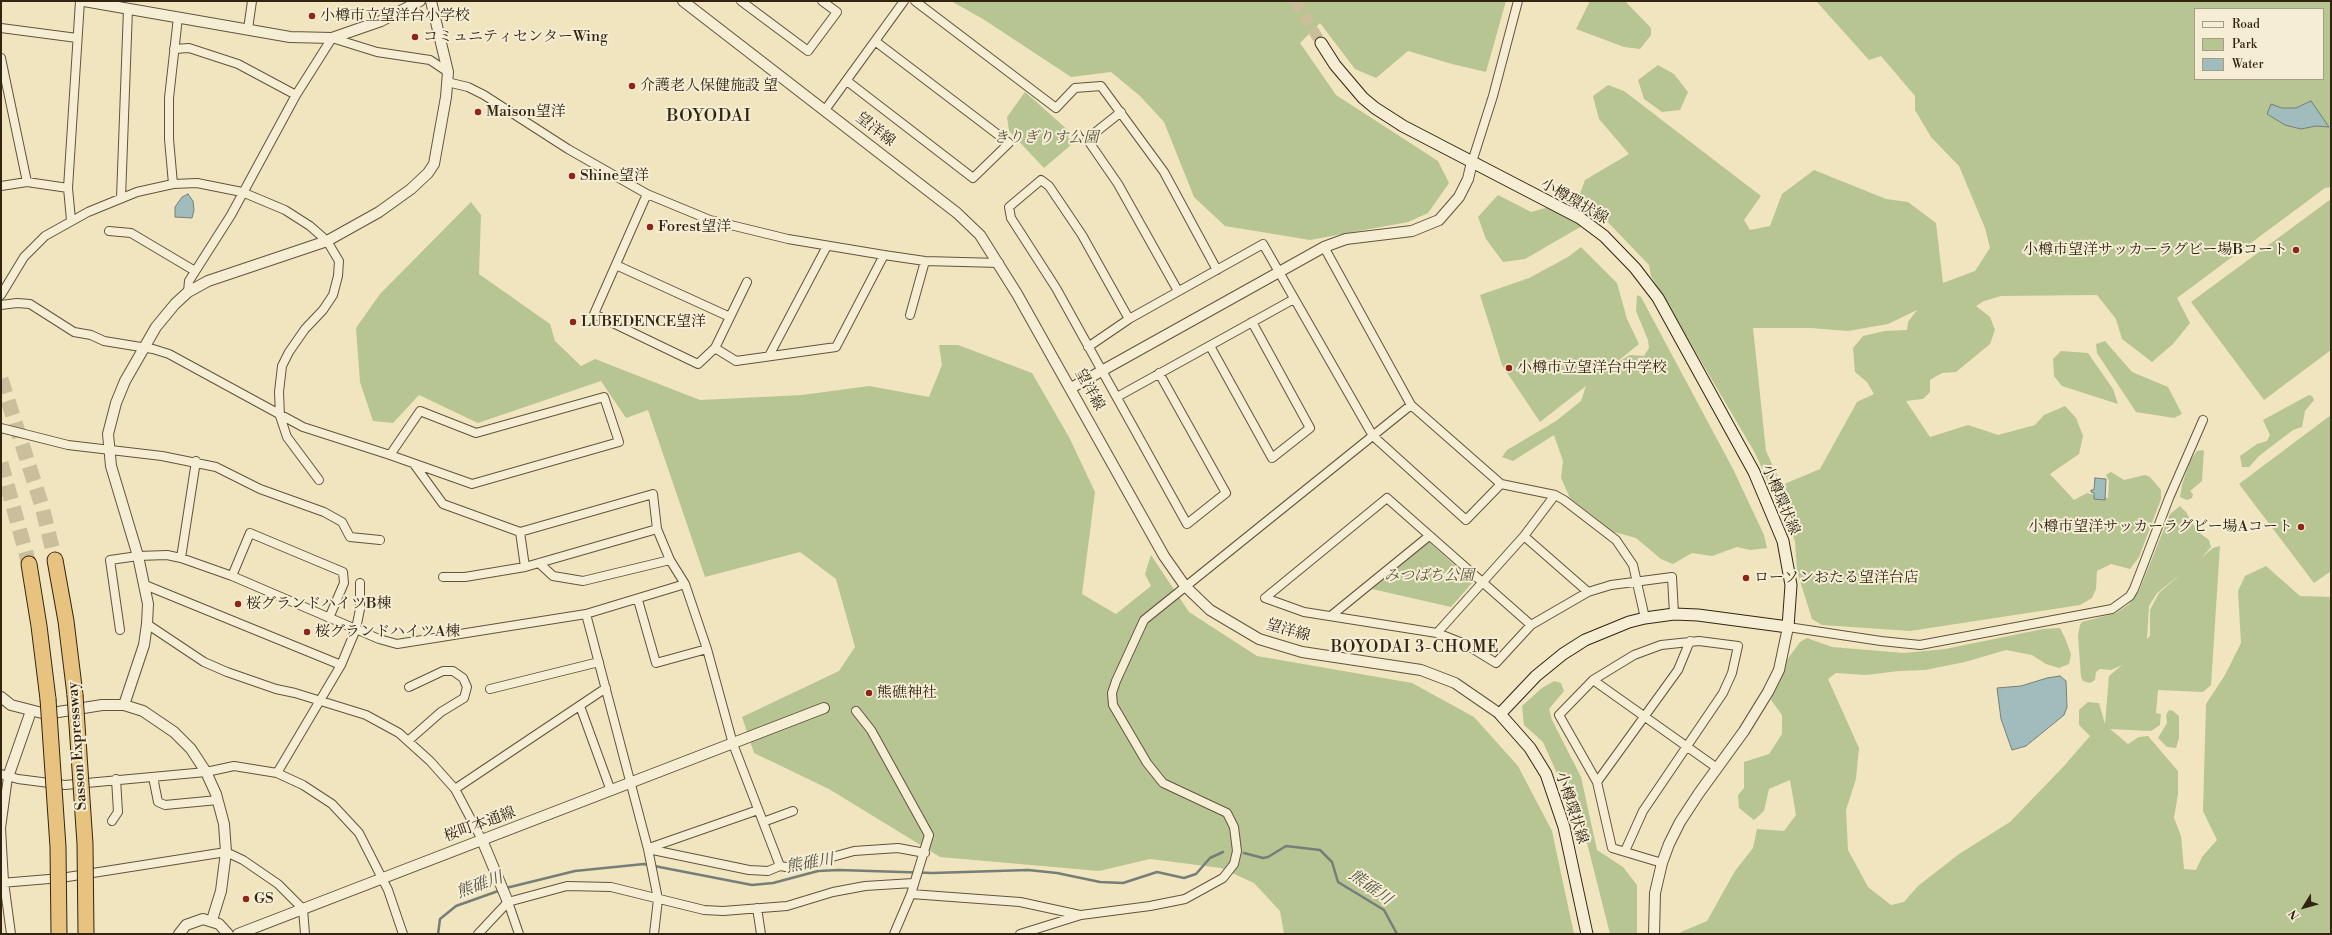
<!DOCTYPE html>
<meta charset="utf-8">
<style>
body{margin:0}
#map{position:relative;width:2332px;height:935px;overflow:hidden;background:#f0e5be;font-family:"Libre Bodoni",serif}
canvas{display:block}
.frame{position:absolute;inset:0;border:2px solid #322411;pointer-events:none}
.legend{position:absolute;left:2194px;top:8px;width:130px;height:72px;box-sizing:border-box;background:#f5eed5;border:1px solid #a79d87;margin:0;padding:5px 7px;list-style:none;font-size:12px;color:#322411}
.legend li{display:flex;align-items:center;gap:8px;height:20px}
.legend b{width:20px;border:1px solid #a79d87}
.north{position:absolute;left:2284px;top:887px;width:40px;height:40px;-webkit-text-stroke:3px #f5eed5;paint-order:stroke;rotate:233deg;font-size:11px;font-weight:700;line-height:16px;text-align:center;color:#322411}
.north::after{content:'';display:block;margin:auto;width:14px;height:18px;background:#322411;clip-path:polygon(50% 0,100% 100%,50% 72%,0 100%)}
</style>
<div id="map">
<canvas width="2332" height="935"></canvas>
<div class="frame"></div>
<ul class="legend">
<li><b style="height:5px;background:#f5eed5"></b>Road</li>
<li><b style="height:11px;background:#b7c593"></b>Park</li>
<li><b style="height:11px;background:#a1bcbd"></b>Water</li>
</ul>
<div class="north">N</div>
</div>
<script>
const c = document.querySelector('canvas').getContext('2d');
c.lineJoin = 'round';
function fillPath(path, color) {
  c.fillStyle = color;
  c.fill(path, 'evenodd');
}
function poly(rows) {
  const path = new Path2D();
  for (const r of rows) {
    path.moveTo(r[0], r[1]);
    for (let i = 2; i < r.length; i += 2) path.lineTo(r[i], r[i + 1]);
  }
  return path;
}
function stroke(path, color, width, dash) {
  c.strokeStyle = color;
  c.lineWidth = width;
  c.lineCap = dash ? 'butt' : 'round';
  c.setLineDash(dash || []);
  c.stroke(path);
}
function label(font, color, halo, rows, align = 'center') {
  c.font = font + ' "Libre Bodoni","Noto Serif JP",serif';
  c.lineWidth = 4;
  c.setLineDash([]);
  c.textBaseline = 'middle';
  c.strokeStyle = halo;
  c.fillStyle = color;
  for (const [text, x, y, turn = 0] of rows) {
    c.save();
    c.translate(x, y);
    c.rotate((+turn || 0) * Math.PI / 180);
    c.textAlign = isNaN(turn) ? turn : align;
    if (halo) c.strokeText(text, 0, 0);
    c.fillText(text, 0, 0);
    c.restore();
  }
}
fillPath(poly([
 [951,1,1506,1,1486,72,1452,64,1408,51,1376,78,1355,69,1320,23,1300,43,1336,95,1438,161,1449,183,1428,213,1408,222,1310,240,1225,226,1194,197,1164,122,1140,96,1111,72,1071,77,983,19],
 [1590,1,1626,2,1651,28,1651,35,1640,49,1624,47,1576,29],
 [1816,1,2331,1,2331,187,2325,188,2177,298,2190,323,2173,344,2152,362,2122,339,2116,319,2097,295,2001,296,1984,301,1976,306,1990,317,1995,330,1990,344,1956,372,1942,373,1930,380,1930,392,1923,399,1906,401,1930,437,1968,425,1998,435,2035,425,2044,415,2065,406,2076,418,2083,436,2079,454,2050,474,2074,500,2087,493,2108,498,2109,481,2106,475,2111,472,2124,480,2145,475,2150,477,2161,490,2161,499,2139,557,2130,569,2111,564,2097,571,2096,589,2092,598,2080,605,1910,631,1822,625,1812,619,1797,571,1795,541,1755,453,1651,276,1649,265,1601,215,1525,259,1503,262,1486,239,1478,217,1498,195,1531,212,1578,199,1585,180,1629,154,1599,119,1593,96,1608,85,1624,91,1761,196,1744,220,1750,230,1770,226,1782,194,1814,170,1886,199,1908,202,1936,223,1943,283,1975,271,1990,248,1985,228,1959,166,1931,137,1915,110,1915,96,1881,56,1869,60],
 [2195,9,2323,9,2323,79,2195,79],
 [1917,310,1908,322,1907,330,1885,331,1863,336,1853,348,1855,372,1867,382,1874,394,1857,402,1820,469,1782,485,1766,451,1753,328,1810,328,1848,331,1888,324],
 [1658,65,1674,74,1688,92,1680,110,1662,112,1644,99,1638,80],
 [1025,92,1078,139,1044,168,1009,131,1007,117],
 [2331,199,2331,350,2264,400,2191,302],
 [471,202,481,215,479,274,550,324,555,341,581,366,595,359,700,400,802,395,869,386,929,397,942,365,939,345,958,345,1032,373,1069,437,1095,492,1082,594,1116,614,1151,586,1145,574,1151,555,1189,612,1257,656,1412,683,1474,717,1518,766,1552,831,1574,934,1284,934,1280,911,1254,883,1221,868,1150,859,1099,871,940,857,829,789,754,753,742,717,839,671,855,647,836,579,800,552,705,577,648,410,626,418,601,381,478,423,419,395,393,423,373,421,360,382,356,328,380,294],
 [1581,247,1617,283,1627,319,1639,344,1613,365,1630,355,1644,356,1649,348,1648,340,1636,311,1637,295,1641,297,1733,469,1764,535,1767,548,1750,550,1737,547,1712,556,1692,553,1673,564,1661,559,1636,538,1614,532,1570,498,1561,478,1563,461,1554,435,1513,461,1502,457,1507,450,1556,421,1581,401,1586,386,1540,422,1502,365,1480,295,1529,278,1568,257],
 [2105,341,2132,372,2168,387,2182,414,2174,418,2136,412,2097,353,2096,344],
 [2061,351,2088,353,2113,389,2118,404,2062,386,2054,376,2053,359],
 [2309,395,2312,396,2314,400,2305,411,2302,427,2293,430,2259,456,2249,467,2242,467,2240,456,2257,444,2267,441,2270,435,2263,420],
 [2331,415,2331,571,2314,583,2239,484],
 [2204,450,2202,481,2190,491,2193,494,2192,498,2187,500,2180,497,2182,485,2190,461,2197,451],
 [2180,506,2186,512,2197,531,2209,540,2211,547,2202,557,2213,548,2220,546,2211,685,2203,692,2158,690,2156,713,2161,714,2160,725,2151,731,2110,729,2128,744,2139,737,2148,736,2178,771,2178,794,2174,818,2181,836,2184,869,2196,870,2202,857,2217,840,2203,811,2206,704,2225,675,2241,643,2238,591,2245,576,2266,566,2300,596,2331,597,2331,934,1680,934,1681,932,1707,921,1735,871,1753,848,1757,829,1784,831,1796,815,1790,780,1769,789,1764,811,1754,820,1739,808,1738,795,1744,788,1744,762,1769,754,1782,734,1782,715,1771,700,1787,660,1800,642,1807,638,1832,647,1904,653,1945,649,2043,629,2060,628,2065,638,2071,654,2069,664,2059,668,2046,664,2032,655,2006,650,1965,662,1925,670,1899,671,1866,675,1836,673,1828,679,1859,748,1856,779,1846,810,1848,850,1868,887,1891,905,1904,902,1918,886,1959,854,2010,822,2064,766,2090,736,2079,725,2079,710,2088,702,2099,703,2105,724,2109,676,2122,665,2111,670,2100,669,2096,672,2095,680,2090,683,2083,681,2081,677,2078,636,2080,625,2082,622,2116,613,2129,604,2139,591,2170,514],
 [2181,574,2159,593,2150,610,2150,636,2147,639,2149,606,2157,593],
 [1429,542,1473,582,1451,607,1372,589],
 [1554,681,1561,683,1564,691,1549,709,1552,720,1581,777,1597,850,1623,867,1637,885,1637,934,1610,934,1586,839,1543,742,1524,725,1522,706,1542,688],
 [2169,710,2173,711,2179,716,2179,738,2176,748,2167,747,2158,738,2167,723,2166,715]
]), '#b7c593');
const water = poly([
 [2311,101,2329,127,2316,126,2301,129,2285,125,2267,114,2271,104,2282,108,2296,108,2311,101],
 [188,194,193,201,194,210,192,218,175,217,175,207,182,197,188,194],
 [2095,478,2106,479,2105,500,2094,499,2094,493,2091,492,2091,490,2094,490,2095,478],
 [2060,676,2066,681,2067,707,2064,715,2026,746,2012,750,2001,719,1997,688,2021,686,2047,678,2060,676]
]);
fillPath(water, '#a1bcbd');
stroke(water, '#757f78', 1);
stroke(poly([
 [1244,853,1263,858,1268,857,1286,846,1320,850,1332,862,1338,882,1384,910,1397,934],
 [506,888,575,871,644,864,752,885,773,883,818,871,839,870,933,873,1028,870,1057,873,1100,882,1123,883,1157,872,1184,878,1196,874,1210,858,1223,852],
 [438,934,440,919,456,906,501,890]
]), '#757f78', 2.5);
stroke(poly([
 [1295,1,1321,43]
]), '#cabe9b', 11, [11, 5.5]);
stroke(poly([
 [1,379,42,506,55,560],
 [1,463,29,564]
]), '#cabe9b', 15, [15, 8]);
const minor = poly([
 [741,1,808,51,837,12,822,1],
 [915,1,1056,108,1075,88,1101,86,1164,172,1217,270],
 [1,28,77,38],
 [248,29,252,1],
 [174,49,189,48,238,64,296,95],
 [1,58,27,182],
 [847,81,973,178,1009,143,875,41],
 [447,82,468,87,484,95,568,149,647,194,710,220,788,239,884,255,925,261,999,263],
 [825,110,904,1],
 [1121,112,1087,139,1118,184,1178,291],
 [1472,162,1493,96,1518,1],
 [173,184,169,139,169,98,178,17],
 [1,186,27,182,68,188],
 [647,194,594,314,698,364,715,348,747,282],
 [121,198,128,9],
 [71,220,68,188,80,1],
 [109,231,131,233,195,271],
 [1324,247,1411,405,1501,484,1555,495,1564,500,1616,540,1633,565,1645,618],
 [616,265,730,317],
 [188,292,189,281,231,215,296,95,332,38,377,52,430,60,448,72],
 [1,295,24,257,45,236,88,212,137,192,173,184,197,183,242,192,285,210,310,226,327,241,339,261,338,276,333,295,323,310,305,329,289,352,282,366,279,392,280,416,287,437,319,480],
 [1,305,17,303,30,304,74,332,91,335,104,341,153,349,169,354,303,427,390,455,472,484,619,442,604,397,476,433,420,411,390,455],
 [910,315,925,261],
 [1129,319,1082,235,1049,186,1041,180,1009,207,1011,218,1056,288,1187,524,1226,493,1159,373],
 [1210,346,1272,458,1310,428,1252,322],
 [1088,347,1129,319,1263,244,1373,436,1466,520,1501,484],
 [715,348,736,361,836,347,884,255],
 [770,354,827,246],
 [1117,397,1294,299],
 [1,428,68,445,162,456,216,467,260,489,324,512,342,522,350,537,380,540],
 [414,464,443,504,520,532,653,494,657,529,670,560,685,584,707,649,733,744,780,866,792,868,854,851,898,848,925,853],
 [520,532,525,567],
 [1524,536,1588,592],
 [181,558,196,461],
 [539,563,553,576,583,581,670,560],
 [232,576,250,533,343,572,344,583,329,618],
 [443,577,465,577,525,567,657,529],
 [145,585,341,665],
 [638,600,656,663,707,649],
 [586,614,648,849,658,899,654,934],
 [1332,615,1429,536],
 [147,624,204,662,227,672,276,689,295,693,366,715,399,733,430,761,455,789,482,840],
 [1531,625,1387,498,1265,598,1304,612,1437,633,1465,644,1496,663,1531,625,1588,592,1611,585,1672,577,1674,614],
 [1788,627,1881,641,1920,645,2112,609,2130,596,2134,589,2169,498,2203,420],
 [120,630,110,560,138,556,167,555,181,558,232,576,379,639,397,644,586,614,685,584],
 [1437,633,1524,536,1555,495],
 [1593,680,1717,768],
 [490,689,599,662],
 [580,706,611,791],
 [856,711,871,730,929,835,911,894,894,934],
 [408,741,441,712,464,698,467,687,463,678,453,671,443,671,409,687],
 [277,773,341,665,356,629,360,609,360,583],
 [1,774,18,779,65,785,206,772,234,766,277,773,303,785,332,804,359,833,388,890,403,934],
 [8,777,1,828,4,882,11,934],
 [153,777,158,802,165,805,218,800],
 [1597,782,1678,670,1690,641],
 [455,789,606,688],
 [112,821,118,812,116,779],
 [763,822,793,811],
 [649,848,758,810],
 [648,849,749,870,768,871,780,866],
 [1625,851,1643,811,1723,693,1732,673,1738,646,1699,641,1661,645,1634,655,1593,680,1559,715,1597,782,1612,848,1662,863],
 [1,883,61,878,226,852,243,860,278,884,303,909,305,934],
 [911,894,1020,902,1080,915],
 [508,902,519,934],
 [757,908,761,934],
 [478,934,508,902,567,886,611,887,704,910,723,911,787,906,833,892,865,886,913,883],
 [1020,934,1081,915,1150,906,1185,899,1223,878,1234,864,1237,851,1234,827,1227,813,1163,783,1147,763,1113,705,1112,693,1116,681,1144,620,1411,405]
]);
const tertiary = poly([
 [84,1,290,37,332,38,381,21,420,1],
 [683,1,957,213,980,235,1017,294,1164,556,1185,586,1210,610,1259,639,1302,652,1421,670,1455,683,1500,714],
 [1071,388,1324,247,1346,239,1412,231,1439,220,1459,197,1468,179,1472,162],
 [1,697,11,705,46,714,102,705,124,705,143,711,174,732,191,749,206,772,216,794,224,824,226,852,221,891,212,920],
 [124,705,144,645,147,624,148,604,138,556,111,466,108,434,116,403,125,381,156,327,175,304,188,292,208,281,327,241,379,212,411,189,428,173,434,164,446,97,448,72,431,1],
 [8,777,31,711],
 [482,840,508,902],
 [179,934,186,925,203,919,219,924,228,934],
 [238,934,824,708],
 [1654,934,1655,893,1662,863,1669,844,1680,822,1699,793,1744,731,1768,692,1779,670,1788,627]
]);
const secondary = poly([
 [1321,43,1335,65,1363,98,1375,108,1403,126,1580,218,1604,236,1635,268,1658,298,1754,472,1783,541,1791,585,1788,627,1698,615,1674,614,1645,618,1629,622,1585,640,1563,654,1536,676,1500,714,1530,748,1546,774,1564,827,1587,934]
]);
const motorway = poly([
 [55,560,66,621,75,695],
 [29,564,39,626,48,699]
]);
stroke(minor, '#62543c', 10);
stroke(tertiary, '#62543c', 12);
stroke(secondary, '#322411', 13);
stroke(motorway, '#322411', 17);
stroke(minor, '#f5eed5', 8);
stroke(tertiary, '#f5eed5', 10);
stroke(secondary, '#f5eed5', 11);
stroke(motorway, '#e8c27f', 15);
const motorwayBridge = poly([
 [75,695,85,844,86,934],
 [48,699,58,847,59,934]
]);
stroke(motorwayBridge, '#322411', 17, []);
stroke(motorwayBridge, '#e8c27f', 15);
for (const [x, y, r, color] of [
 [312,16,4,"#8f2418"],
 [415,37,4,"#8f2418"],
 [632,86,4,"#8f2418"],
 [478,112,4,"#8f2418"],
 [572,176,4,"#8f2418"],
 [650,227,4,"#8f2418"],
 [2296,250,4,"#8f2418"],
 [573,322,4,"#8f2418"],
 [1509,368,4,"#8f2418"],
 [2301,527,4,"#8f2418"],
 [1746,578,4,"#8f2418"],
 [238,604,4,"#8f2418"],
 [307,632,4,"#8f2418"],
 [869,693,4,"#8f2418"],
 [246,899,4,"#8f2418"]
]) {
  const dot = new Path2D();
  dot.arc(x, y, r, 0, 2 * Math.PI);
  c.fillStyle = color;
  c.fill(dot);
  stroke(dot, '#f5eed5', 1.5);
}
label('15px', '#322411', '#f5eed5', [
 ["小樽市立望洋台小学校",320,16],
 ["コミュニティセンターWing",423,37],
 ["介護老人保健施設 望",640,86],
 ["Maison望洋",486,112],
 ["Shine望洋",580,176],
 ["Forest望洋",658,227],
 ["小樽市望洋サッカーラグビー場Bコート",2288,250,"right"],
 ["LUBEDENCE望洋",581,322],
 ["小樽市立望洋台中学校",1517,368],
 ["小樽市望洋サッカーラグビー場Aコート",2293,527,"right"],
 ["ローソンおたる望洋台店",1754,578],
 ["桜グランドハイツB棟",246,604],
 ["桜グランドハイツA棟",315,632],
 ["熊礁神社",877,693],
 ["GS",254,899]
], 'left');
label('15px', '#322411', '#f5eed5', [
 ["望洋線",875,130,38],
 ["小樽環状線",1574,202,30],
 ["望洋線",1089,390,61],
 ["小樽環状線",1780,500,67],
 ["望洋線",1288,631,16],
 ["Sasson Expressway",78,746,-94],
 ["小樽環状線",1571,808,72],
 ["桜町本通線",480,825,-20]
]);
label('italic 15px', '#5a5438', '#f5eed5', [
 ["きりぎりす公園",1046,138],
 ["みつばち公園",1429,576]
]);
c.letterSpacing = '1px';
label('16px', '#322411', '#f5eed5', [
 ["BOYODAI 3-CHOME",1415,648]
]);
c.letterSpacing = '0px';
label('italic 16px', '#535245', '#f5eed5', [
 ["熊碓川",810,864,-10],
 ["熊碓川",480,886,-20],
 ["熊碓川",1370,888,36]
]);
c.letterSpacing = '1px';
label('17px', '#322411', '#f5eed5', [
 ["BOYODAI",709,117]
]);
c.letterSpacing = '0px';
</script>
